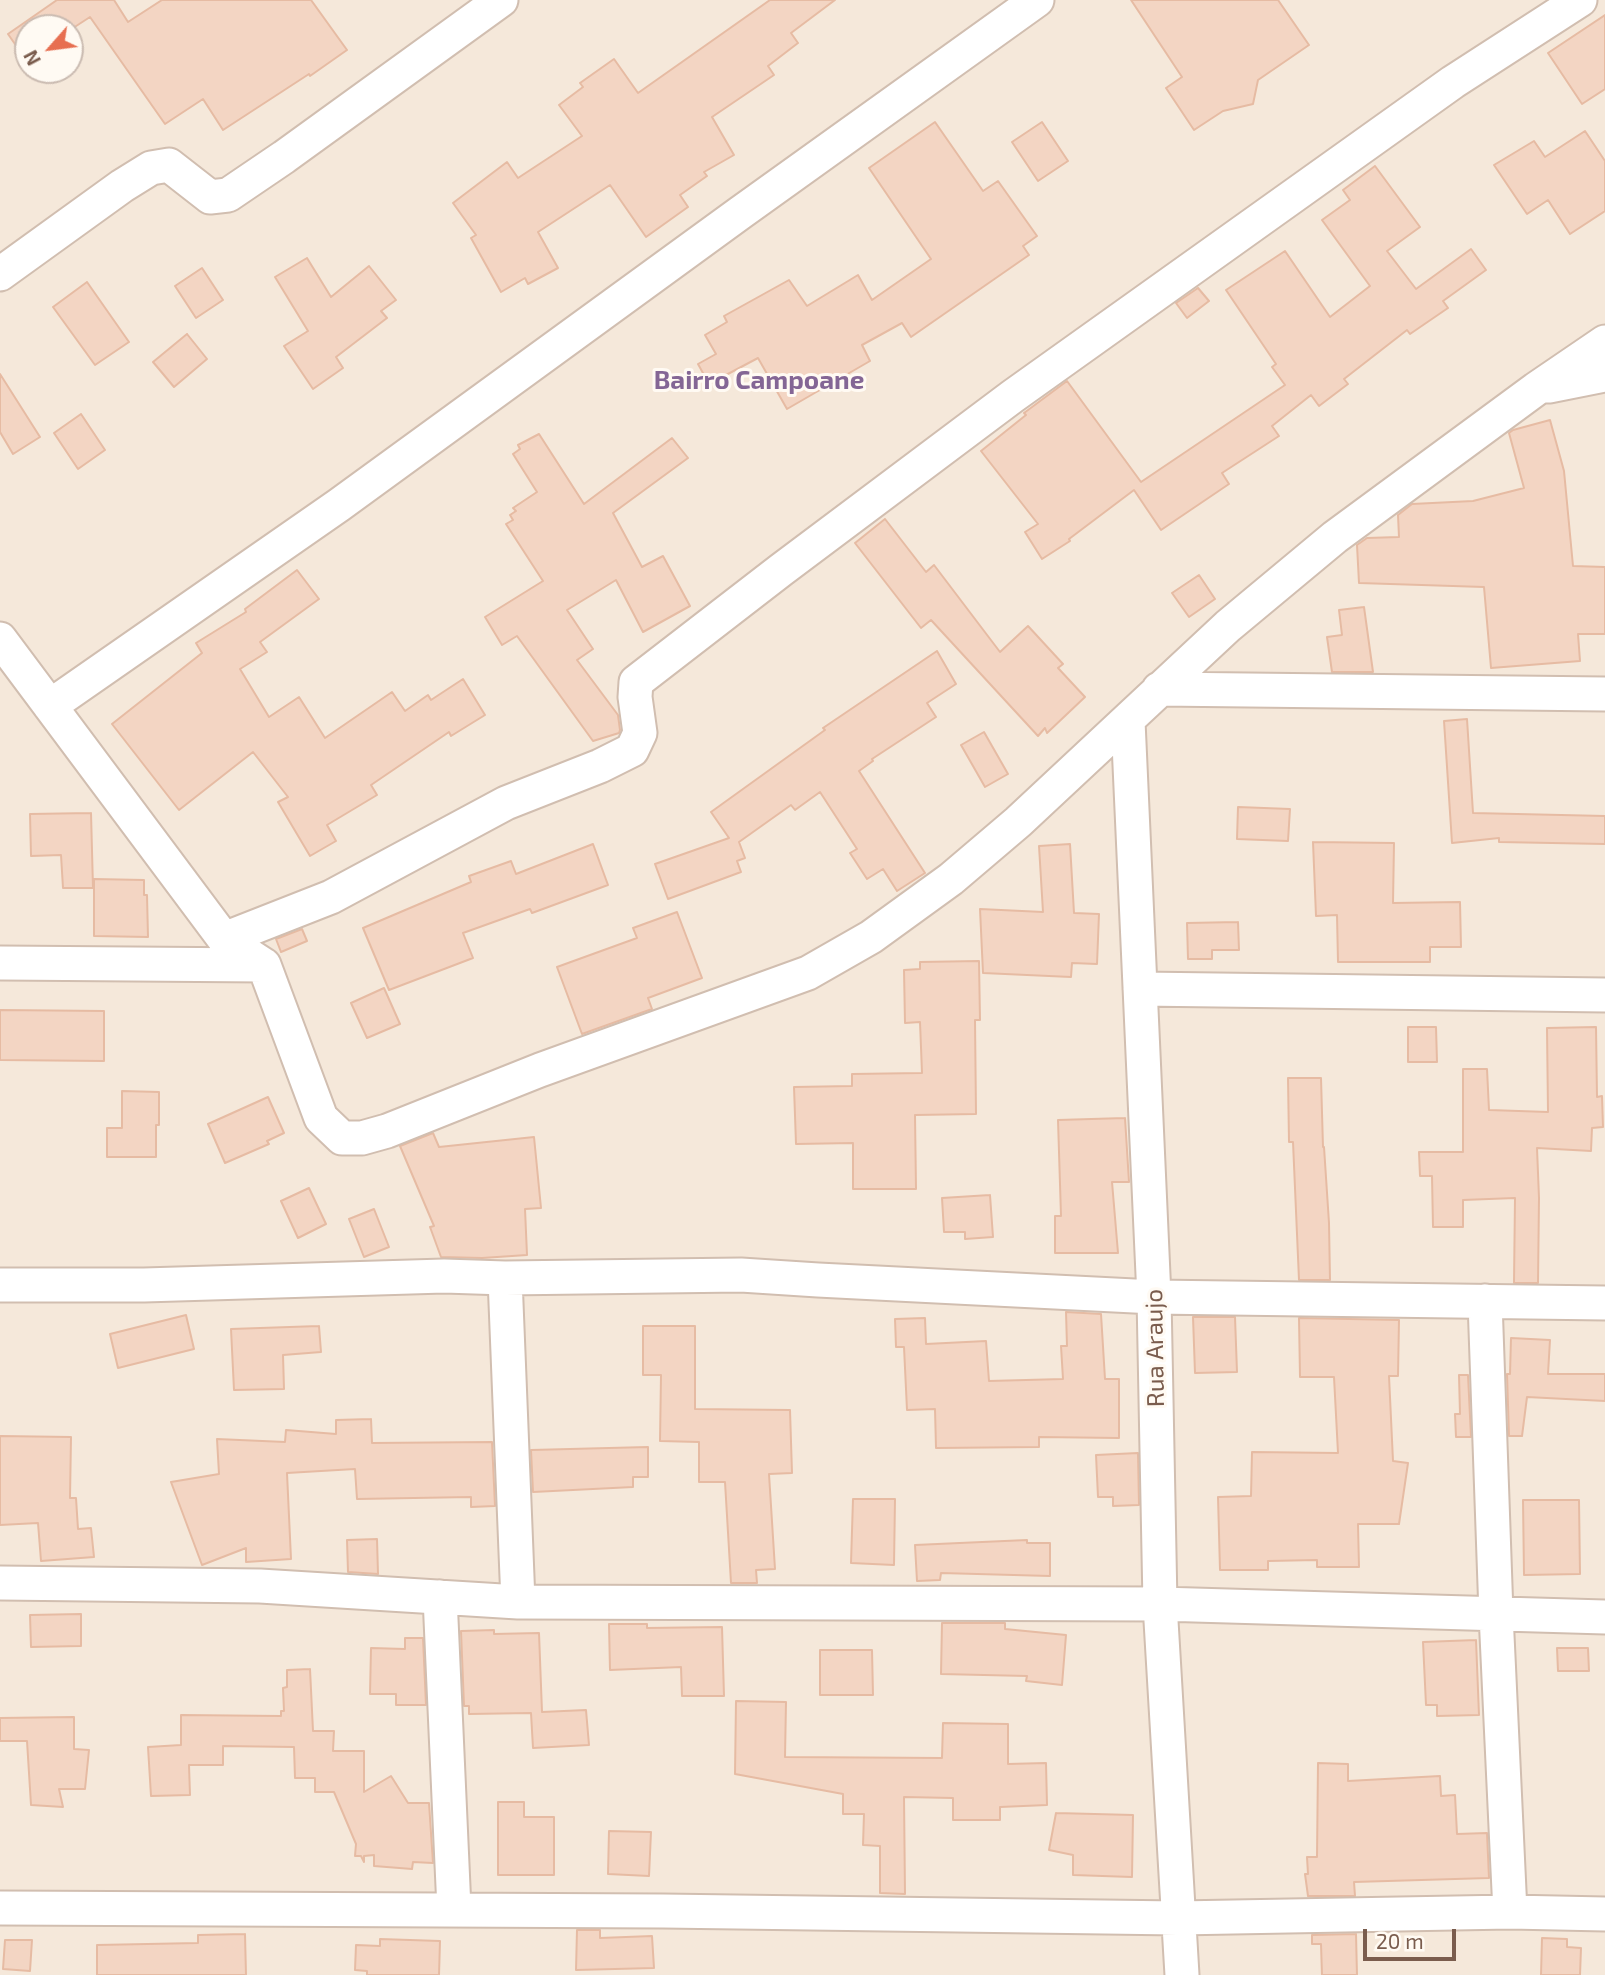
<!DOCTYPE html>
<style>
body{margin:0}
#map{position:relative;width:1605px;height:1975px;overflow:hidden;background:#fdf6ec;font-family:"Exo 2",sans-serif}
canvas{display:block}
.north{position:absolute;left:14px;top:14px;width:70px;height:70px;box-sizing:border-box;background:#fffaf3;border:2px solid #cabbb1;border-radius:50%;rotate:242deg;font-size:19px;font-weight:700;line-height:28px;text-align:center;color:#7a5c4d}
.north::after{content:'';display:block;margin:auto;width:24px;height:32px;background:#e76f51;clip-path:polygon(50% 0,100% 100%,50% 72%,0 100%)}
.scale{position:absolute;left:1363px;top:1929px;width:93px;height:32px;box-sizing:border-box;border:4px solid #7a5c4d;border-top:0;padding-left:9px;font-size:21px;line-height:24px;white-space:nowrap;color:#7a5c4d;-webkit-text-stroke:5px #fffaf3;paint-order:stroke}
</style>
<div id="map">
<canvas width="1605" height="1975"></canvas>
<div class="north">N</div>
<div class="scale">20 m</div>
</div>
<script>
const c = document.querySelector('canvas').getContext('2d');
c.lineJoin = 'round';
function fillPath(path, color) {
  c.fillStyle = color;
  c.fill(path, 'evenodd');
}
function poly(rows) {
  const path = new Path2D();
  for (const r of rows) {
    path.moveTo(r[0], r[1]);
    for (let i = 2; i < r.length; i += 2) path.lineTo(r[i], r[i + 1]);
  }
  return path;
}
function stroke(path, color, width, dash) {
  c.strokeStyle = color;
  c.lineWidth = width;
  c.lineCap = dash ? 'butt' : 'round';
  c.setLineDash(dash || []);
  c.stroke(path);
}
function label(font, color, halo, rows, align = 'center') {
  c.font = font + ' "Exo 2",sans-serif';
  c.lineWidth = 6;
  c.setLineDash([]);
  c.textBaseline = 'middle';
  c.strokeStyle = halo;
  c.fillStyle = color;
  for (const [text, x, y, turn = 0] of rows) {
    c.save();
    c.translate(x, y);
    c.rotate((+turn || 0) * Math.PI / 180);
    c.textAlign = isNaN(turn) ? turn : align;
    if (halo) c.strokeText(text, 0, 0);
    c.fillText(text, 0, 0);
    c.restore();
  }
}
fillPath(poly([
 [0,0,1605,0,1605,1975,0,1975],
 [28,28,70,28,70,70,28,70]
]), '#f5e8da');
const building = poly([
 [57,0,114,0,128,22,162,0,311,0,347,50,310,76,309,74,223,130,203,99,165,124,90,17,70,30,70,28,28,28,28,59,26,60,8,34,57,0],
 [770,0,835,0,791,33,798,43,768,66,774,75,712,117,734,155,704,172,707,176,680,195,688,207,646,237,610,185,538,232,558,268,528,284,525,278,501,292,471,238,476,235,453,203,507,162,518,178,582,136,559,105,583,87,580,83,614,59,638,93,770,0],
 [1131,0,1278,0,1309,45,1258,80,1253,104,1223,111,1194,130,1166,88,1182,77,1131,0],
 [1605,15,1605,89,1582,104,1548,53,1605,15],
 [935,122,983,191,998,181,1037,236,1023,246,1029,255,911,337,902,323,862,345,870,361,787,409,758,358,709,384,698,364,716,354,705,335,727,322,724,316,789,280,807,306,858,275,872,300,931,259,869,168,935,122],
 [1042,122,1068,161,1038,181,1012,142,1042,122],
 [1585,131,1605,161,1605,211,1570,234,1548,200,1527,214,1494,165,1534,141,1545,157,1585,131],
 [1375,166,1420,227,1387,251,1416,289,1471,249,1486,270,1443,301,1448,308,1410,334,1407,330,1344,379,1348,384,1319,406,1311,395,1272,426,1279,436,1222,473,1229,484,1161,530,1134,490,1069,539,1070,541,1042,559,1025,532,1038,524,981,451,1026,415,1024,413,1067,381,1141,482,1285,385,1272,367,1276,364,1226,290,1285,251,1330,317,1370,286,1322,220,1350,200,1343,190,1375,166],
 [307,258,331,297,369,266,396,300,381,311,387,318,336,357,343,368,313,389,284,346,308,331,275,277,307,258],
 [202,268,223,300,196,318,175,286,202,268],
 [87,282,129,342,95,365,53,307,87,282],
 [1198,288,1209,301,1187,318,1176,303,1198,288],
 [187,334,207,359,174,387,153,362,187,334],
 [0,374,40,437,13,454,0,432,0,374],
 [81,414,105,450,78,469,54,433,81,414],
 [1550,420,1564,471,1573,566,1605,567,1605,634,1578,634,1580,661,1491,668,1484,587,1359,583,1357,545,1367,538,1399,537,1398,515,1412,504,1473,501,1524,488,1509,433,1513,430,1550,420],
 [539,434,584,504,672,438,688,458,613,513,642,567,663,556,690,606,643,632,616,580,567,610,593,649,577,660,618,715,620,730,619,733,593,741,517,636,502,645,485,617,543,581,506,524,513,520,510,515,516,511,513,508,537,492,513,454,520,449,518,445,539,434],
 [885,519,926,572,934,565,1000,652,1028,626,1063,664,1058,668,1085,697,1047,733,1045,728,1038,736,931,620,921,628,855,543,885,519],
 [297,570,319,599,260,642,267,652,240,669,269,717,299,697,325,738,392,692,405,711,428,695,431,700,463,679,485,715,451,736,449,732,371,785,377,795,327,825,336,841,310,856,278,802,288,797,253,752,179,810,112,724,202,653,196,643,246,612,245,609,297,570],
 [1199,575,1215,599,1189,617,1172,593,1199,575],
 [1364,607,1373,672,1332,672,1327,637,1342,635,1339,610,1364,607],
 [937,651,956,684,927,703,936,717,872,759,873,761,859,771,925,873,897,891,883,869,867,879,850,853,857,849,820,792,795,810,791,805,739,842,745,858,737,861,741,872,668,899,655,864,729,838,711,812,825,730,823,728,937,651],
 [1467,719,1473,813,1605,816,1605,844,1499,842,1499,838,1452,843,1444,721,1467,719],
 [984,732,1008,774,985,787,961,745,984,732],
 [1238,807,1290,809,1288,841,1237,839,1238,807],
 [91,813,93,888,63,888,61,855,31,856,30,814,91,813],
 [1313,842,1394,843,1393,903,1460,902,1461,947,1430,947,1430,962,1338,962,1337,915,1316,916,1313,842],
 [593,844,608,885,532,913,530,909,463,933,473,958,389,990,363,928,471,882,469,876,511,861,516,874,593,844],
 [1070,844,1074,913,1099,914,1097,964,1072,963,1071,977,983,973,980,909,1043,912,1039,846,1070,844],
 [94,879,144,880,144,895,147,895,148,937,94,936,94,879],
 [677,912,702,978,648,998,652,1009,582,1034,557,967,637,938,633,928,677,912],
 [1238,922,1239,950,1212,950,1212,959,1188,959,1187,923,1238,922],
 [302,929,307,941,281,952,276,939,302,929],
 [979,961,980,1020,975,1020,976,1114,915,1115,916,1189,853,1189,853,1143,796,1144,794,1087,852,1086,852,1074,922,1073,920,1022,905,1023,904,970,920,969,920,962,979,961],
 [384,988,400,1024,367,1038,351,1003,384,988],
 [0,1010,104,1011,104,1061,0,1060,0,1010],
 [1408,1027,1436,1027,1437,1062,1408,1062,1408,1027],
 [1596,1027,1597,1097,1602,1096,1603,1127,1592,1128,1591,1151,1537,1148,1539,1198,1538,1283,1514,1283,1515,1198,1463,1200,1463,1227,1433,1227,1432,1176,1420,1176,1419,1152,1463,1152,1463,1069,1487,1069,1489,1110,1548,1112,1547,1028,1596,1027],
 [1288,1078,1321,1078,1323,1147,1324,1147,1329,1223,1330,1280,1299,1280,1293,1142,1289,1142,1288,1078],
 [122,1091,159,1092,159,1125,156,1125,156,1157,107,1157,107,1128,122,1128,122,1091],
 [268,1097,284,1133,267,1141,269,1144,225,1163,208,1124,268,1097],
 [1125,1118,1129,1182,1112,1182,1118,1253,1055,1253,1055,1216,1061,1216,1058,1120,1125,1118],
 [433,1133,439,1147,534,1137,541,1208,525,1209,527,1255,482,1258,441,1257,430,1227,434,1226,400,1146,433,1133],
 [309,1188,326,1224,298,1238,281,1201,309,1188],
 [990,1195,993,1237,965,1239,965,1232,944,1232,942,1198,990,1195],
 [374,1209,389,1247,364,1257,349,1219,374,1209],
 [1066,1312,1101,1314,1105,1379,1119,1379,1119,1438,1039,1437,1039,1447,936,1448,935,1409,907,1410,904,1347,896,1347,895,1319,925,1318,926,1344,986,1341,989,1381,1063,1379,1061,1346,1067,1346,1066,1312],
 [186,1315,194,1349,118,1368,110,1334,186,1315],
 [1193,1317,1235,1317,1237,1372,1195,1373,1193,1317],
 [1299,1318,1399,1320,1398,1376,1389,1376,1393,1461,1408,1463,1399,1524,1358,1524,1359,1567,1317,1567,1317,1560,1268,1561,1268,1570,1220,1570,1218,1497,1251,1496,1252,1452,1338,1453,1334,1377,1300,1377,1299,1318],
 [319,1326,321,1352,283,1355,284,1389,234,1390,231,1329,319,1326],
 [643,1326,695,1326,695,1409,790,1410,792,1473,769,1474,775,1569,756,1570,757,1583,731,1583,725,1482,699,1482,699,1442,660,1441,661,1375,643,1375,643,1326],
 [1511,1338,1550,1340,1548,1374,1605,1374,1605,1401,1527,1397,1522,1436,1509,1436,1507,1374,1510,1374,1511,1338],
 [1459,1375,1468,1375,1471,1437,1456,1437,1455,1414,1460,1414,1459,1375],
 [371,1419,372,1443,492,1442,495,1506,471,1507,471,1497,357,1499,355,1469,287,1473,291,1559,246,1562,246,1548,202,1565,171,1482,219,1474,217,1439,285,1442,286,1430,336,1434,336,1420,371,1419],
 [0,1436,71,1437,70,1498,76,1498,78,1529,91,1528,94,1557,41,1561,38,1523,0,1525,0,1436],
 [648,1447,648,1477,633,1477,633,1487,533,1492,531,1450,648,1447],
 [1138,1453,1139,1505,1113,1506,1113,1497,1098,1497,1096,1455,1138,1453],
 [853,1499,895,1499,894,1565,851,1563,853,1499],
 [1523,1500,1579,1500,1580,1574,1524,1575,1523,1500],
 [377,1539,378,1574,348,1572,347,1540,377,1539],
 [1027,1540,1027,1543,1050,1543,1050,1576,941,1573,940,1580,917,1581,915,1545,1027,1540],
 [81,1614,81,1646,31,1647,30,1615,81,1614],
 [942,1623,1005,1623,1005,1629,1066,1635,1062,1685,1026,1681,1027,1676,941,1674,942,1623],
 [609,1624,647,1624,647,1628,722,1627,724,1696,682,1696,681,1667,610,1670,609,1624],
 [494,1630,494,1634,539,1633,542,1712,586,1710,589,1745,533,1748,531,1713,469,1714,469,1706,464,1706,461,1631,494,1630],
 [405,1638,423,1638,426,1705,396,1705,396,1694,370,1694,371,1648,405,1649,405,1638],
 [1476,1640,1479,1715,1437,1716,1437,1705,1426,1705,1423,1642,1476,1640],
 [1557,1648,1588,1648,1589,1671,1558,1671,1557,1648],
 [820,1650,872,1650,873,1695,820,1695,820,1650],
 [310,1669,313,1731,334,1731,333,1751,364,1751,364,1792,391,1776,408,1803,429,1803,433,1863,413,1862,412,1869,374,1866,374,1855,364,1856,364,1862,361,1856,355,1856,356,1844,334,1792,315,1792,315,1778,295,1778,294,1747,223,1746,223,1765,189,1765,190,1795,151,1796,148,1747,181,1745,181,1715,281,1716,281,1711,284,1711,283,1688,287,1687,287,1670,310,1669],
 [736,1701,786,1702,785,1757,942,1758,943,1723,1008,1724,1008,1764,1046,1763,1047,1805,1000,1807,1000,1820,953,1820,953,1798,904,1797,905,1894,880,1893,880,1846,863,1845,864,1814,843,1814,843,1794,735,1774,736,1701],
 [74,1717,74,1749,89,1750,85,1789,59,1789,63,1807,31,1805,27,1741,0,1741,0,1718,74,1717],
 [1318,1763,1348,1764,1348,1781,1440,1776,1441,1796,1455,1795,1457,1834,1487,1833,1489,1878,1354,1882,1355,1896,1308,1896,1305,1874,1308,1874,1307,1857,1317,1857,1318,1763],
 [498,1802,524,1802,524,1817,554,1817,554,1875,498,1875,498,1802],
 [1056,1813,1133,1815,1132,1877,1073,1875,1073,1855,1049,1850,1056,1813],
 [609,1831,651,1832,649,1876,608,1874,609,1831],
 [577,1930,600,1930,600,1938,652,1936,654,1968,576,1970,577,1930],
 [245,1934,246,1975,97,1975,97,1945,198,1943,198,1935,245,1934],
 [1356,1934,1357,1975,1322,1975,1321,1944,1312,1944,1312,1935,1356,1934],
 [1542,1938,1567,1939,1567,1947,1581,1948,1580,1975,1541,1975,1542,1938],
 [380,1939,440,1941,439,1975,367,1975,367,1971,355,1970,356,1945,380,1946,380,1939],
 [5,1940,32,1940,30,1971,3,1969,5,1940]
]);
fillPath(building, '#f3d5c3');
stroke(building, '#e6bba3', 2);
const street = poly([
 [0,274,122,186,151,168,169,165,210,197,228,195,284,157,501,0],
 [1549,386,1605,375],
 [0,639,224,939,264,965,321,1118,342,1138,362,1138,387,1131,540,1070,808,973,871,937,951,879,1018,822,1228,626,1335,537,1536,389,1605,342],
 [1159,689,1605,694],
 [50,706,339,505,740,213,1037,0],
 [1128,721,1154,1297,1160,1604,1182,1975],
 [224,939,331,897,506,803,600,766,632,750,640,733,635,697,636,682,781,570,1013,396,1453,82,1580,0],
 [0,963,264,965],
 [1140,989,1605,995],
 [505,1278,518,1602],
 [0,1285,144,1285,444,1276,505,1278,741,1275,818,1280,1154,1297,1605,1303],
 [1485,1301,1496,1614,1510,1912],
 [0,1583,260,1586,518,1602,1160,1604,1605,1617],
 [440,1597,454,1909],
 [0,1908,663,1911,1178,1918,1510,1912,1605,1914]
]);
stroke(street, '#d1beb0', 37);
stroke(street, '#fff', 33);
label('24px', '#7a5c4d', '#fffaf3', [
 ["Rua Araujo",1155,1348,-91]
]);
label('bold 26px', '#846695', '#fffaf3', [
 ["Bairro Campoane",759,380]
]);
</script>
